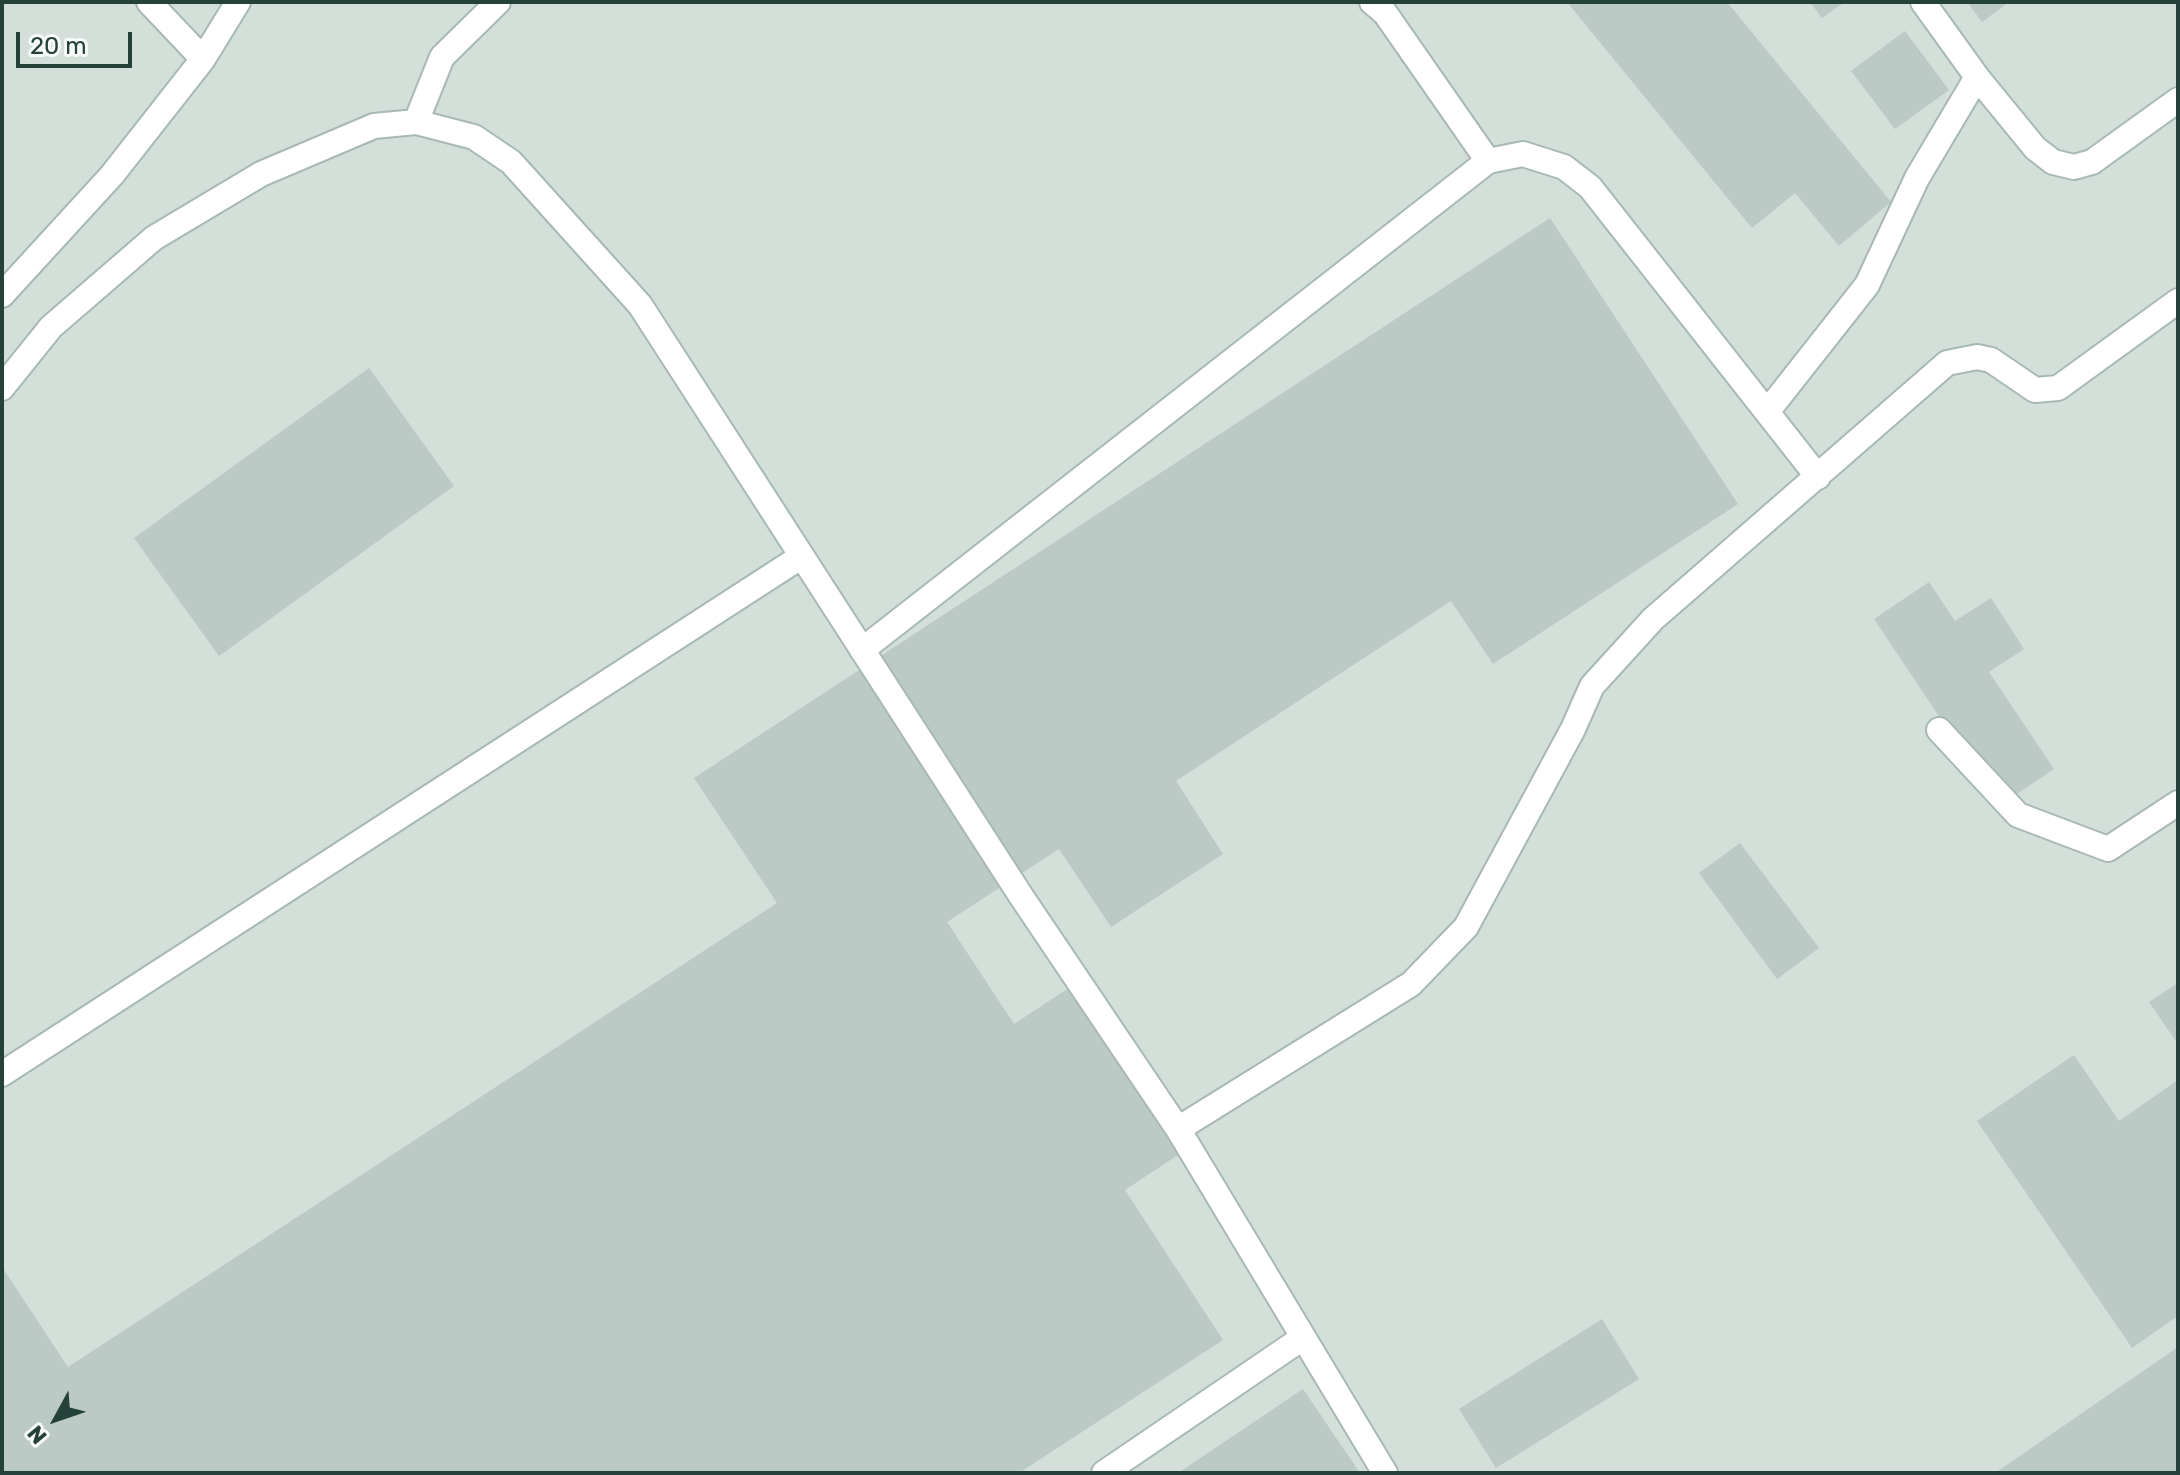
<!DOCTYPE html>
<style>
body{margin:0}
#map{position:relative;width:2180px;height:1475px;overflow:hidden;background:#e6efeb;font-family:Rubik,sans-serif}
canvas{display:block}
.frame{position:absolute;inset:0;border:4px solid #24423a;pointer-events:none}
.north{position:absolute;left:16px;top:1379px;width:80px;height:80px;-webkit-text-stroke:6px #f7fbf9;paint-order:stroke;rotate:230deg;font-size:22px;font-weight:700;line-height:32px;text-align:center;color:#24423a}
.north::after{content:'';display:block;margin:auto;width:28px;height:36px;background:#24423a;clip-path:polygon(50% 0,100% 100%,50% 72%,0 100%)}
.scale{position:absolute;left:16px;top:32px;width:116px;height:36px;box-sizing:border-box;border:4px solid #24423a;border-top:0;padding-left:10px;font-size:24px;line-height:28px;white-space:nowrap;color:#24423a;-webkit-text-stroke:6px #f7fbf9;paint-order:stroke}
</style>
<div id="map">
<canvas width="2180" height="1475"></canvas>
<div class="frame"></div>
<div class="north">N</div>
<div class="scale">20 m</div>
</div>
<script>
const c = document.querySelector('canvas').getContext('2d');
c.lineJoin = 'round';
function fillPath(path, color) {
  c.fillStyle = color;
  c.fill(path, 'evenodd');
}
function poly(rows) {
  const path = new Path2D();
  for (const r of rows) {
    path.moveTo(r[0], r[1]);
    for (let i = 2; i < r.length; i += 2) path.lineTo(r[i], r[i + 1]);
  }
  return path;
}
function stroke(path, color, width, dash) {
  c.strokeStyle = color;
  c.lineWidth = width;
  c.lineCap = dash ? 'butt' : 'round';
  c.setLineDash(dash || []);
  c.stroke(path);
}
fillPath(poly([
 [2,2,2178,2,2178,1473,2,1473]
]), '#d4dfda');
fillPath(poly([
 [1567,2,1727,2,1891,202,1839,246,1795,193,1752,228],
 [1810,2,1845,2,1822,18],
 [1967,2,2009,2,1982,22],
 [1905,31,1949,90,1895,129,1851,71],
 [1550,218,1738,504,1493,664,1451,601,1176,781,1223,854,1111,927,1059,849,947,922,1014,1024,1075,984,1184,1151,1125,1190,1223,1340,1019,1473,2,1473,2,1267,68,1367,777,903,694,778],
 [369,368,454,486,219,656,134,538],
 [1929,582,1955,621,1991,598,2024,649,1989,672,2054,769,1999,806,1874,619],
 [1740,843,1819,948,1777,979,1699,873],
 [2178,983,2178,1044,2149,1002],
 [2074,1055,2119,1121,2178,1080,2178,1316,2132,1348,1977,1121],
 [1602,1319,1639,1379,1496,1468,1459,1409],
 [2178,1347,2178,1473,1995,1473],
 [1303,1389,1360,1473,1178,1473]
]), '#bbcac4');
const minor = poly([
 [149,2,203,59],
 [1372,2,1385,13,1488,161],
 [1923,2,1977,77,2035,148,2053,162,2074,167,2092,162,2178,100],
 [416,122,442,57,498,2],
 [2,295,112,175,203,59,238,2],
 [2,388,51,327,154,238,261,174,374,126,416,122,474,137,511,162,640,305,1021,896,1178,1129,1385,1473],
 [1767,412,1867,285,1917,178,1977,77],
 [862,650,1488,161,1523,154,1564,167,1590,187,1818,477],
 [1939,730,2018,815,2108,849,2178,803],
 [2,1074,802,556],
 [1178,1129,1411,984,1466,927,1573,729,1592,686,1653,619,1947,363,1977,357,1991,360,2035,390,2058,388,2178,301],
 [1104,1473,1301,1339]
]);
stroke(minor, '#a8b8b2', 28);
stroke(minor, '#fff', 24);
</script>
